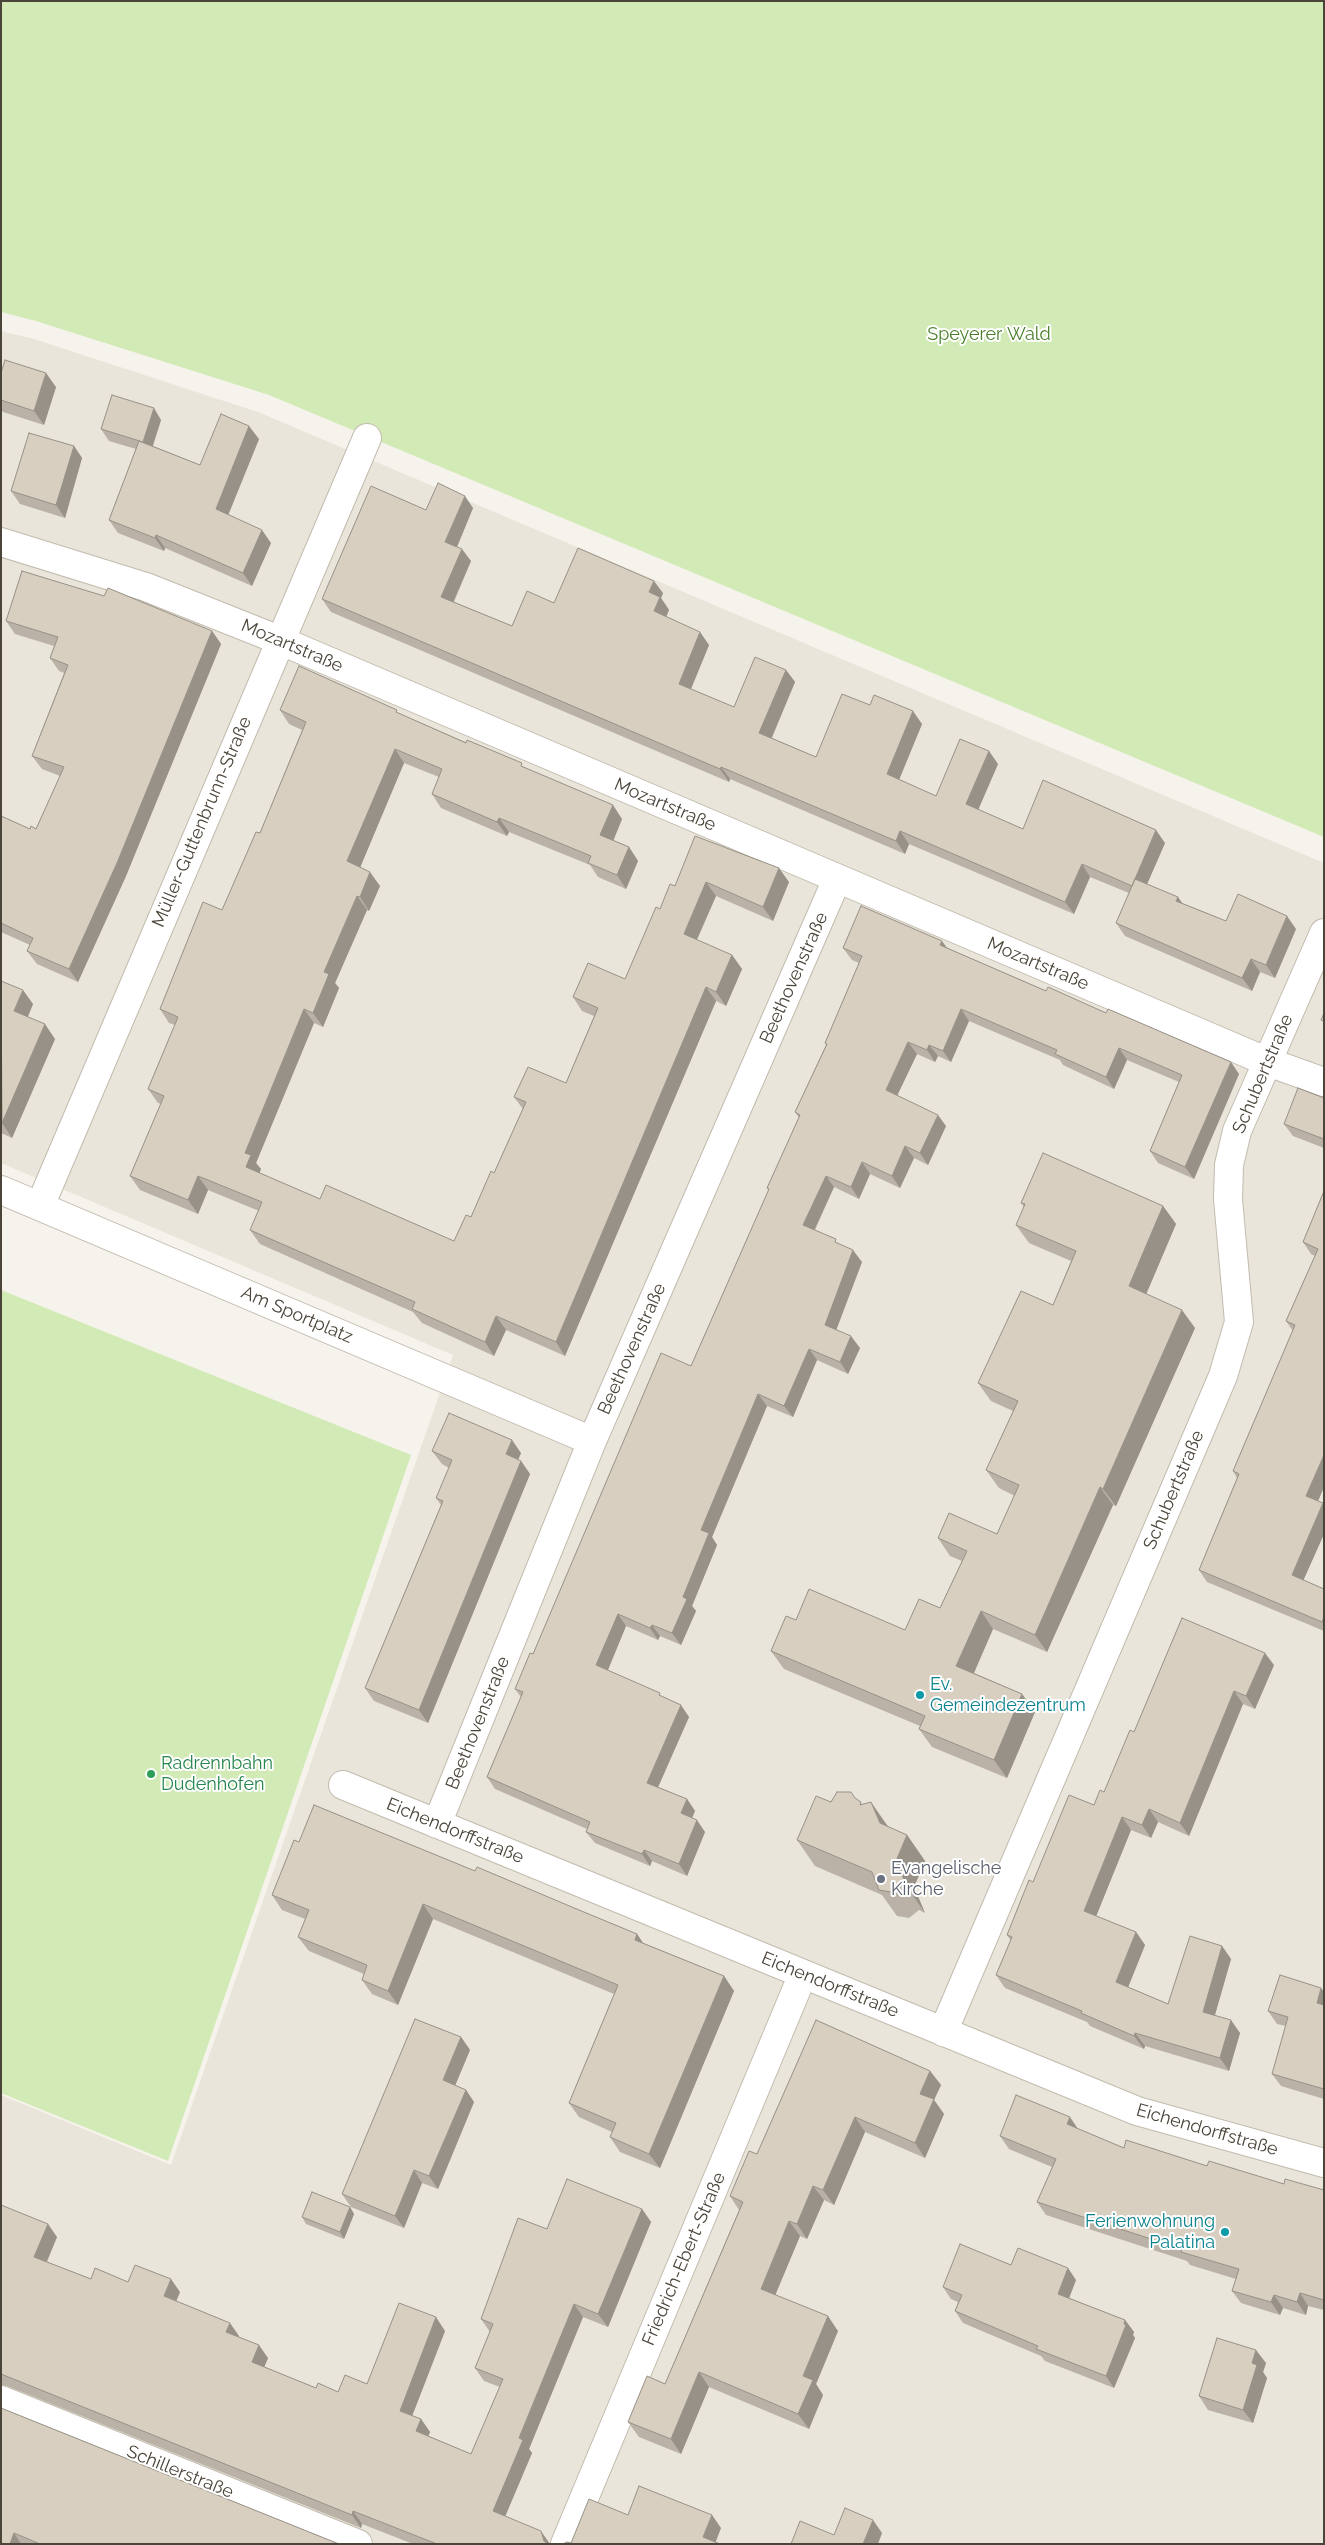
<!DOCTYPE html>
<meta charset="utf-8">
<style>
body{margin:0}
#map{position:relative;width:1325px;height:2545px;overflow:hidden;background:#f6f3ec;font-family:Raleway,sans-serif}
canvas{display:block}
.frame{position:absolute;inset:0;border:2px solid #4b4439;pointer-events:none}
</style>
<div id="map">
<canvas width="1325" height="2545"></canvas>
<div class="frame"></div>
</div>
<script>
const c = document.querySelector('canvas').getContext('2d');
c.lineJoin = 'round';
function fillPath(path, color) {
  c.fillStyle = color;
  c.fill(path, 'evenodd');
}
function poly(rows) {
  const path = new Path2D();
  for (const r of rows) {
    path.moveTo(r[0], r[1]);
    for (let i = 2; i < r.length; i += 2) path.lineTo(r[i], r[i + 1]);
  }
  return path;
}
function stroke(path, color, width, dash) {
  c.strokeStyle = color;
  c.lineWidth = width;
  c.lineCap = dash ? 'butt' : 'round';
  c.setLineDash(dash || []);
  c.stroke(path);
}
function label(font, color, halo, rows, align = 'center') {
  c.font = font + ' Raleway,sans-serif';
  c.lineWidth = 4;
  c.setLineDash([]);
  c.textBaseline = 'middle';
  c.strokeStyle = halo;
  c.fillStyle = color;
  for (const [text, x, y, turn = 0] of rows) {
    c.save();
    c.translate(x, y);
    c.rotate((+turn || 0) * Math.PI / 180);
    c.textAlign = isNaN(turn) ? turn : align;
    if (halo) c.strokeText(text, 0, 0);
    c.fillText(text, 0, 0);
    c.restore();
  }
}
fillPath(poly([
 [1,331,34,339,258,412,1324,863,1324,2544,1,2544,1,2095,171,2165,453,1355,1,1163]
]), '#eae5da');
fillPath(poly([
 [1,1,1324,1,1324,837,269,395,36,321,1,312],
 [1,1290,411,1455,168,2161,1,2093]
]), '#d2eab5');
const minor = poly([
 [1,542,146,587,279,640,1268,1062,1324,1082],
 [1,1190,592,1441],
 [40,1206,367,438],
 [343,1785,1137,2111,1324,2163],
 [437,1824,592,1441,837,879],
 [943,2032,1223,1376,1239,1322,1228,1199,1229,1165,1237,1131,1324,933],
 [1,2400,358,2544],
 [565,2544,803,1974]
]);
stroke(minor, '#c2bbae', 30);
stroke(minor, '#fff', 28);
fillPath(poly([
 [1,373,56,387,44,425,3,412,1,409],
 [161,420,153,446,200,465,259,439,228,515,271,543,252,586,165,548,164,551,118,533,109,520,136,449,109,441,101,429],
 [74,446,82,458,65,518,20,504,11,491],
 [473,508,457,547,471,561,454,602,512,626,554,603,663,593,661,598,669,610,666,617,709,645,691,689,734,707,786,670,795,682,772,738,816,757,870,705,922,724,899,780,936,796,998,764,978,810,1023,829,1165,843,1147,884,1182,903,1226,921,1296,929,1275,978,1260,972,1252,991,1125,936,1116,923,1129,893,1090,877,1074,914,909,844,905,854,730,779,729,782,331,612,322,599,426,510],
 [6,621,212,631,221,644,126,876,78,982,37,964,27,951,30,945,1,932,1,816,30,829,36,829,60,776,42,769,32,756,64,673,59,671,50,658,54,646,15,634],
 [280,710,400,714,526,768,622,819,613,840,629,847,638,861,626,889,598,877,590,865,509,832,507,836,441,808,432,794,439,777,404,763,360,867,380,886,369,911,367,910,335,983,339,988,323,1027,314,1023,256,1163,261,1169,259,1173,320,1199,454,1241,471,1217,494,1173,523,1109,514,1097,566,1083,594,1016,582,1011,573,997,625,979,660,909,675,886,695,836,789,882,773,921,716,896,697,940,732,955,742,969,726,1006,716,1001,565,1356,506,1330,494,1356,422,1323,413,1312,260,1244,250,1230,259,1211,208,1190,198,1214,140,1190,130,1176,161,1104,158,1103,148,1089,175,1025,169,1023,160,1009,222,910,260,833,302,730,289,724],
 [843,948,947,948,1239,1074,1194,1179,1158,1163,1150,1151,1179,1082,1127,1060,1114,1089,1063,1065,1060,1060,969,1021,951,1062,938,1056,935,1062,917,1054,897,1096,946,1126,928,1165,914,1158,900,1188,870,1174,859,1199,834,1187,815,1230,839,1244,862,1262,836,1329,860,1348,848,1374,817,1360,793,1417,767,1406,712,1537,717,1545,692,1606,696,1611,681,1645,660,1636,658,1640,626,1626,608,1670,663,1697,689,1717,658,1787,687,1799,695,1811,692,1818,705,1832,687,1876,652,1861,650,1866,595,1843,586,1832,587,1829,495,1789,487,1777,521,1697,515,1689,533,1654,691,1366,769,1190,767,1188,799,1118,795,1112,826,1045,825,1043,859,963,852,960],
 [1,981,33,1004,28,1017,55,1039,12,1138,1,1133],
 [1324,1098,1324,1148,1293,1136,1284,1124],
 [1324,1191,1324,1487,1318,1501,1324,1504,1324,1534,1303,1580,1324,1589,1324,1631,1207,1582,1199,1570,1237,1478,1233,1471,1293,1331,1286,1321,1315,1256,1311,1254,1303,1242],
 [1021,1203,1163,1206,1176,1224,1146,1294,1195,1328,1116,1506,1113,1505,1047,1652,993,1629,974,1673,1022,1694,1035,1712,1007,1778,932,1747,919,1729,920,1726,784,1669,771,1651,796,1620,905,1630,940,1608,962,1561,950,1556,938,1538,997,1534,1015,1496,999,1488,986,1470,1013,1411,991,1401,978,1383,1053,1305,1071,1261,1029,1243,1016,1225,1024,1207],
 [432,1451,521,1453,518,1460,521,1461,530,1474,428,1723,374,1701,365,1688,441,1505,436,1498,449,1468,442,1464],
 [1274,1665,1255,1709,1243,1704,1189,1836,1158,1822,1151,1838,1131,1830,1096,1916,1136,1932,1145,1945,1128,1987,1168,2004,1222,1946,1231,1959,1215,2015,1240,2033,1229,2071,1145,2046,1144,2049,1090,2026,1087,2022,1005,1988,996,1975,1011,1941,1007,1935,1033,1882,1094,1805,1104,1792,1134,1732],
 [856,1799,889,1827,907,1835,925,1861,914,1887,925,1913,919,1910,909,1918,897,1916,882,1895,815,1866,797,1840,831,1802],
 [299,1842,475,1871,637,1934,643,1943,724,1976,734,1991,660,2168,620,2152,610,2137,612,2132,579,2117,569,2103,614,1994,433,1919,398,2005,372,1994,362,1980,364,1974,309,1951,298,1937,305,1919,282,1910,272,1895],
 [1324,1992,1324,2099,1281,2086,1272,2074,1286,2026,1277,2024,1268,2011],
 [461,2037,470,2050,455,2085,466,2090,474,2102,438,2189,422,2183,404,2228,351,2207,342,2194],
 [930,2071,941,2085,934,2100,944,2114,925,2158,865,2132,834,2205,824,2200,807,2239,800,2236,775,2294,838,2331,816,2384,823,2395,809,2429,709,2387,681,2454,639,2437,628,2422,665,2384,739,2210,730,2196,757,2154],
 [1078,2129,1124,2148,1207,2166,1284,2184,1324,2190,1324,2310,1308,2306,1306,2315,1283,2308,1280,2315,1241,2303,1232,2291,1236,2279,1190,2265,1187,2261,1046,2215,1037,2202,1052,2167,1009,2149,1000,2136],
 [1,2205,57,2237,47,2262,91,2279,128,2282,180,2292,176,2301,239,2336,239,2337,268,2358,264,2367,316,2388,338,2392,367,2384,445,2331,412,2416,421,2419,430,2432,428,2436,471,2454,500,2387,484,2381,475,2368,490,2332,481,2319,547,2229,642,2209,651,2222,608,2327,583,2317,529,2449,532,2453,505,2516,550,2544,413,2544,362,2524,361,2528,7,2386,1,2385],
 [350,2207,354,2214,344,2239,306,2224,302,2217],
 [1011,2265,1076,2280,1069,2298,1125,2320,1134,2332,1133,2335,1135,2338,1114,2388,1045,2361,1041,2356,963,2323,955,2311,958,2302,951,2299,943,2287],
 [1266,2363,1263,2372,1267,2378,1253,2423,1208,2410,1199,2396],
 [1,2408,339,2544,1,2544]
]), '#bab2a6');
fillPath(poly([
 [46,373,56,387,44,425,34,411],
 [154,408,161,420,150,454,142,443],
 [249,426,259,439,225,523,216,509],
 [74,446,82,458,65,518,56,505],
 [465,496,473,508,454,554,445,542],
 [262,530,271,543,252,586,243,573],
 [156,535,165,548,164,551,155,538],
 [462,549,471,561,450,609,441,597],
 [654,581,663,593,661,598,669,610,663,624,654,611,649,592],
 [212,631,221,644,126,876,78,982,69,969],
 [700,632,709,645,688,696,679,684],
 [786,670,795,682,768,746,759,733],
 [913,711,922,724,896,787,887,774],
 [395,749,404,763,357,875,347,861],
 [989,751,998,764,975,817,966,804],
 [721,767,730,779,729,782,720,769],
 [613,805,622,819,610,849,600,835],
 [499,818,509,832,507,836,497,822],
 [1156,830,1165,843,1141,898,1132,886],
 [900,831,909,844,905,854,896,841],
 [629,847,638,861,626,889,617,875],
 [1082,864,1090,877,1074,914,1065,902],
 [779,868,789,882,773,921,763,907],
 [370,872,380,886,369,911,360,897],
 [706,882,716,896,693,948,684,934],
 [357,896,367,910,335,983,339,988,323,1027,313,1013,324,972],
 [1178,897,1187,910,1176,901],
 [1287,916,1296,929,1275,978,1266,965],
 [942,941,950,952,940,945],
 [732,955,742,969,726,1006,716,992],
 [1251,959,1260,972,1252,991,1242,978],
 [706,987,716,1001,565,1356,556,1342],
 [23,990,33,1004,24,1025,14,1011],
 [304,1009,314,1023,256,1163,261,1169,256,1181,246,1167,245,1153],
 [961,1009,969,1021,951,1062,943,1051],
 [45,1024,55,1039,12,1138,2,1123],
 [908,1042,917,1054,894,1102,886,1090],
 [929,1045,938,1056,935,1062,927,1050],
 [1119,1048,1127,1060,1114,1089,1106,1077],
 [1231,1062,1239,1074,1194,1179,1185,1167],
 [938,1115,946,1126,928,1165,920,1153],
 [905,1146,914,1158,900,1188,892,1176],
 [862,1162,870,1174,859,1199,851,1187],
 [198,1176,208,1190,198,1214,188,1200],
 [826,1176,834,1187,811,1237,803,1225],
 [1163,1206,1176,1224,1142,1304,1129,1286],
 [853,1250,862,1262,834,1336,825,1325],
 [1182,1310,1195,1328,1116,1506,1103,1489],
 [496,1316,506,1330,494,1356,485,1342],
 [851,1336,860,1348,848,1374,840,1362],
 [809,1349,817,1360,793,1417,784,1406],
 [758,1394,767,1406,712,1537,717,1545,692,1606,696,1611,681,1645,672,1633,701,1530],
 [512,1440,521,1453,515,1467,506,1454],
 [1324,1455,1324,1487,1315,1508,1306,1496],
 [521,1461,530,1474,428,1723,419,1710],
 [1100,1487,1113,1505,1047,1652,1035,1635],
 [1323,1503,1324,1534,1300,1588,1292,1575],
 [981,1611,993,1629,969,1684,956,1666],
 [618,1614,626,1626,605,1677,596,1665],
 [652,1625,660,1636,658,1640,650,1628],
 [1265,1653,1274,1665,1255,1709,1246,1696],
 [1234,1691,1243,1704,1189,1836,1180,1823],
 [1022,1694,1035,1712,1007,1778,994,1760],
 [681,1705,689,1717,655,1794,647,1783],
 [687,1799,695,1811,689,1825,681,1813],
 [871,1802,889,1828,880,1823],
 [1149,1809,1158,1822,1151,1838,1142,1825],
 [1122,1817,1131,1830,1093,1924,1084,1911],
 [697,1820,705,1832,687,1876,679,1864],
 [907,1835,925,1861,914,1887,925,1913,907,1887,896,1861],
 [644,1850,652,1861,650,1866,642,1854],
 [423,1904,433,1919,398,2005,388,1991],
 [1136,1932,1145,1945,1125,1995,1116,1982],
 [637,1934,647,1949,635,1940],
 [1222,1946,1231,1959,1212,2025,1203,2012],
 [724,1976,734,1991,660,2168,649,2154],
 [1321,1988,1324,1992,1324,2013,1317,2003],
 [1231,2020,1240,2033,1229,2071,1220,2058],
 [1135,2033,1145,2046,1144,2049,1134,2036],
 [461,2037,470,2050,452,2093,443,2080],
 [930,2071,941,2085,934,2100,944,2114,925,2158,915,2143,920,2094],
 [466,2090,474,2102,438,2189,429,2176],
 [855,2117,865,2132,834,2205,823,2190],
 [1070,2117,1078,2129,1067,2124],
 [414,2170,422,2183,404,2228,395,2216],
 [813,2186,824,2200,807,2239,797,2224],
 [350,2207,354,2214,344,2239,340,2232],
 [642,2209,651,2222,608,2327,598,2314],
 [789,2221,800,2236,772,2303,761,2289],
 [48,2224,57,2237,43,2270,34,2257],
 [1068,2268,1076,2280,1066,2306,1058,2294],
 [171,2279,180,2292,173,2309,164,2296],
 [1300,2293,1308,2306,1306,2315,1297,2302],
 [1274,2295,1283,2308,1280,2315,1271,2302],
 [574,2304,583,2317,529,2449,532,2453,502,2524,493,2511,519,2438],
 [828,2316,838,2331,816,2384,823,2395,809,2429,798,2414,803,2376],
 [436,2317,445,2331,409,2424,400,2411],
 [1125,2320,1134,2332,1133,2335,1135,2338,1114,2388,1106,2376],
 [230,2323,239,2336,235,2345,226,2332],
 [259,2345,268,2358,261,2375,252,2362],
 [1256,2350,1266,2363,1263,2372,1267,2378,1253,2423,1243,2410,1252,2363],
 [699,2372,709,2387,681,2454,671,2439],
 [421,2419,430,2432,425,2444,416,2431],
 [353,2511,362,2524,361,2528,352,2515],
 [712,2515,721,2528,715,2544,703,2537],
 [873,2520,882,2533,878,2544,863,2544],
 [541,2531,550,2544,546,2544,544,2541],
 [14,2533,21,2544,10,2544]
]), '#979187');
const building = poly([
 [5,360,46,373,34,411,1,400,1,373,5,360],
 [112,395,154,408,143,442,101,429,112,395],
 [221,414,249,426,216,509,262,530,243,573,156,535,155,538,109,520,139,441,200,465,221,414],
 [29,433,74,446,56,505,11,491,29,433],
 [438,483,465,496,445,542,462,549,441,597,512,626,527,591,554,603,578,548,654,581,649,592,660,597,654,611,700,632,679,684,734,707,755,657,786,670,759,733,816,757,842,694,870,705,874,695,913,711,887,774,936,796,960,739,989,751,966,804,1023,829,1043,780,1156,830,1132,886,1082,864,1065,902,900,831,896,841,721,767,720,769,322,599,371,486,426,510,438,483],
 [22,571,104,596,108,588,212,631,117,863,69,969,27,951,33,938,1,923,1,816,30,829,31,826,36,829,64,767,32,756,68,665,50,658,58,637,6,621,22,571],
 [299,666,397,710,396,712,466,743,467,740,522,763,521,766,613,805,600,835,629,847,617,875,588,863,591,856,499,818,497,822,432,794,442,769,395,749,347,861,370,872,360,897,357,896,324,972,329,974,313,1013,304,1009,245,1153,251,1155,246,1167,320,1199,326,1185,454,1241,466,1215,471,1217,491,1171,494,1173,526,1102,514,1097,528,1067,566,1083,598,1008,573,997,588,963,625,979,656,907,660,909,670,884,675,886,695,836,779,868,763,907,706,882,684,934,732,955,716,992,706,987,556,1342,496,1316,485,1342,412,1309,415,1302,250,1230,262,1202,198,1176,188,1200,130,1176,164,1096,148,1089,178,1017,160,1009,203,902,222,910,256,832,260,833,306,722,280,710,299,666],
 [1135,879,1178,897,1176,901,1226,921,1238,894,1287,916,1266,965,1251,959,1242,978,1116,923,1135,879],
 [861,906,942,941,940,945,1046,991,1048,987,1106,1013,1108,1009,1231,1062,1185,1167,1150,1151,1182,1075,1119,1048,1106,1077,1055,1054,1057,1050,961,1009,943,1051,929,1045,927,1050,908,1042,886,1090,938,1115,920,1153,905,1146,892,1176,862,1162,851,1187,826,1176,803,1225,836,1239,835,1242,853,1250,825,1325,851,1336,840,1362,809,1349,784,1406,758,1394,701,1530,709,1533,683,1597,687,1599,672,1633,652,1625,650,1628,618,1614,596,1665,660,1693,659,1695,681,1705,647,1783,687,1799,681,1813,697,1820,679,1864,644,1850,642,1854,586,1832,590,1822,487,1777,523,1692,515,1689,530,1653,533,1654,661,1353,691,1366,769,1189,767,1188,800,1115,795,1112,827,1044,825,1043,862,956,843,948,861,906],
 [1,981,23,990,14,1011,45,1024,2,1123,1,981],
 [1324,1013,1324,1021,1321,1020,1324,1013],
 [1298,1088,1324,1098,1324,1139,1284,1124,1298,1088],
 [1043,1153,1163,1206,1129,1286,1182,1310,1103,1489,1100,1487,1035,1635,981,1611,956,1666,1022,1694,994,1760,919,1729,925,1716,771,1651,786,1616,796,1620,809,1589,905,1630,919,1599,940,1608,967,1551,938,1538,949,1513,997,1534,1019,1485,986,1470,1018,1401,978,1383,1021,1291,1053,1305,1076,1251,1016,1225,1025,1204,1021,1203,1043,1153],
 [1324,1191,1324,1455,1306,1496,1323,1503,1292,1575,1324,1589,1324,1617,1322,1622,1199,1570,1239,1474,1233,1471,1295,1325,1286,1321,1318,1249,1303,1242,1324,1191],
 [449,1413,512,1440,506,1454,521,1461,419,1710,365,1688,443,1501,436,1498,452,1460,432,1451,449,1413],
 [1182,1618,1265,1653,1246,1696,1234,1691,1180,1823,1149,1809,1142,1825,1122,1817,1084,1911,1136,1932,1116,1982,1168,2004,1190,1936,1222,1946,1203,2012,1231,2020,1220,2058,1135,2033,1134,2036,1081,2013,1082,2011,996,1975,1012,1937,1007,1935,1029,1880,1033,1882,1069,1795,1094,1805,1100,1790,1104,1792,1130,1730,1134,1732,1182,1618],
 [837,1792,851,1792,855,1798,861,1802,860,1805,871,1802,880,1823,907,1835,896,1861,907,1887,901,1884,891,1892,879,1890,872,1872,797,1840,816,1796,831,1802,837,1792],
 [314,1805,475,1871,477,1867,579,1910,637,1934,635,1940,724,1976,649,2154,610,2137,616,2123,569,2103,618,1985,423,1904,388,1991,362,1980,367,1965,298,1937,309,1910,272,1895,294,1840,299,1842,314,1805],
 [1280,1975,1321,1988,1317,2003,1324,2005,1324,2089,1272,2074,1288,2017,1268,2011,1280,1975],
 [415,2019,461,2037,443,2080,466,2090,429,2176,414,2170,395,2216,342,2194,415,2019],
 [816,2020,930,2071,920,2094,934,2099,915,2143,855,2117,823,2190,813,2186,797,2224,789,2221,761,2289,828,2316,803,2376,813,2380,798,2414,699,2372,671,2439,628,2422,647,2376,665,2384,743,2202,730,2196,749,2151,757,2154,816,2020],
 [1016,2095,1070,2117,1067,2124,1124,2148,1126,2140,1207,2166,1209,2161,1284,2184,1285,2179,1324,2190,1324,2300,1300,2293,1297,2302,1274,2295,1271,2302,1232,2291,1239,2269,1181,2252,1182,2249,1037,2202,1056,2159,1000,2136,1016,2095],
 [567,2179,642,2209,598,2314,574,2304,519,2438,523,2440,493,2511,541,2531,544,2541,548,2544,437,2544,353,2511,352,2515,1,2374,1,2205,48,2224,34,2257,91,2279,95,2268,128,2282,135,2265,171,2279,164,2296,230,2323,226,2332,259,2345,252,2362,316,2388,318,2383,338,2392,345,2375,367,2384,399,2303,436,2317,400,2411,421,2419,416,2431,471,2454,503,2379,475,2368,493,2324,481,2319,518,2218,547,2229,567,2179],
 [312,2192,350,2207,340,2232,302,2217,312,2192],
 [960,2244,1011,2265,1018,2248,1068,2268,1058,2294,1125,2320,1124,2324,1126,2325,1106,2376,1036,2349,1038,2346,955,2311,962,2295,943,2287,960,2244],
 [1217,2338,1256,2350,1252,2363,1257,2365,1243,2410,1199,2396,1217,2338],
 [1,2408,339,2544,40,2544,14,2533,10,2544,1,2544,1,2408],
 [639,2486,712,2515,703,2537,720,2544,563,2544,567,2542,571,2543,589,2499,628,2515,639,2486],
 [845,2508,873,2520,863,2544,791,2544,800,2521,834,2535,845,2508]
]);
fillPath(building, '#d8cfc1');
stroke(building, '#979187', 1);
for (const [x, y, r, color] of [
 [920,1695,5,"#0f9aa8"],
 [151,1774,5,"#2e9e5b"],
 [881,1879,5,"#6b7280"],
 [1225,2232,5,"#0f9aa8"]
]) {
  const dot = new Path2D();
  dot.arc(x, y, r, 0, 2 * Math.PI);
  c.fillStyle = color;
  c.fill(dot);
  stroke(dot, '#fff', 2);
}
label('18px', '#4a7f2a', '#fff', [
 ["Speyerer Wald",989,335]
]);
label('18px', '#4b4439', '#fff', [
 ["Mozartstraße",292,646,23],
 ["Mozartstraße",665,805,23],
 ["Müller-Guttenbrunn-Straße",202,822,-67],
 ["Mozartstraße",1038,964,23],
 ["Beethovenstraße",794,978,-66],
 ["Schubertstraße",1263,1074,-67],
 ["Am Sportplatz",297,1315,23],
 ["Beethovenstraße",632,1349,-66],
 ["Schubertstraße",1174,1490,-67],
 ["Beethovenstraße",478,1723,-68],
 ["Eichendorffstraße",455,1831,22],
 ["Eichendorffstraße",830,1985,22],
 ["Eichendorffstraße",1207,2130,16],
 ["Friedrich-Ebert-Straße",684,2259,-67],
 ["Schillerstraße",180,2472,22]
]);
label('18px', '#0d838f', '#fff', [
 ["Ev.",930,1685],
 ["Gemeindezentrum",930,1706],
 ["Ferienwohnung",1215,2222,"right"],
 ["Palatina",1215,2243,"right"]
], 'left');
label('18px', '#27864d', '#fff', [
 ["Radrennbahn",161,1764],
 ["Dudenhofen",161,1785]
], 'left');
label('18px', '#5b616d', '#fff', [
 ["Evangelische",891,1869],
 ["Kirche",891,1890]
], 'left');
</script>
